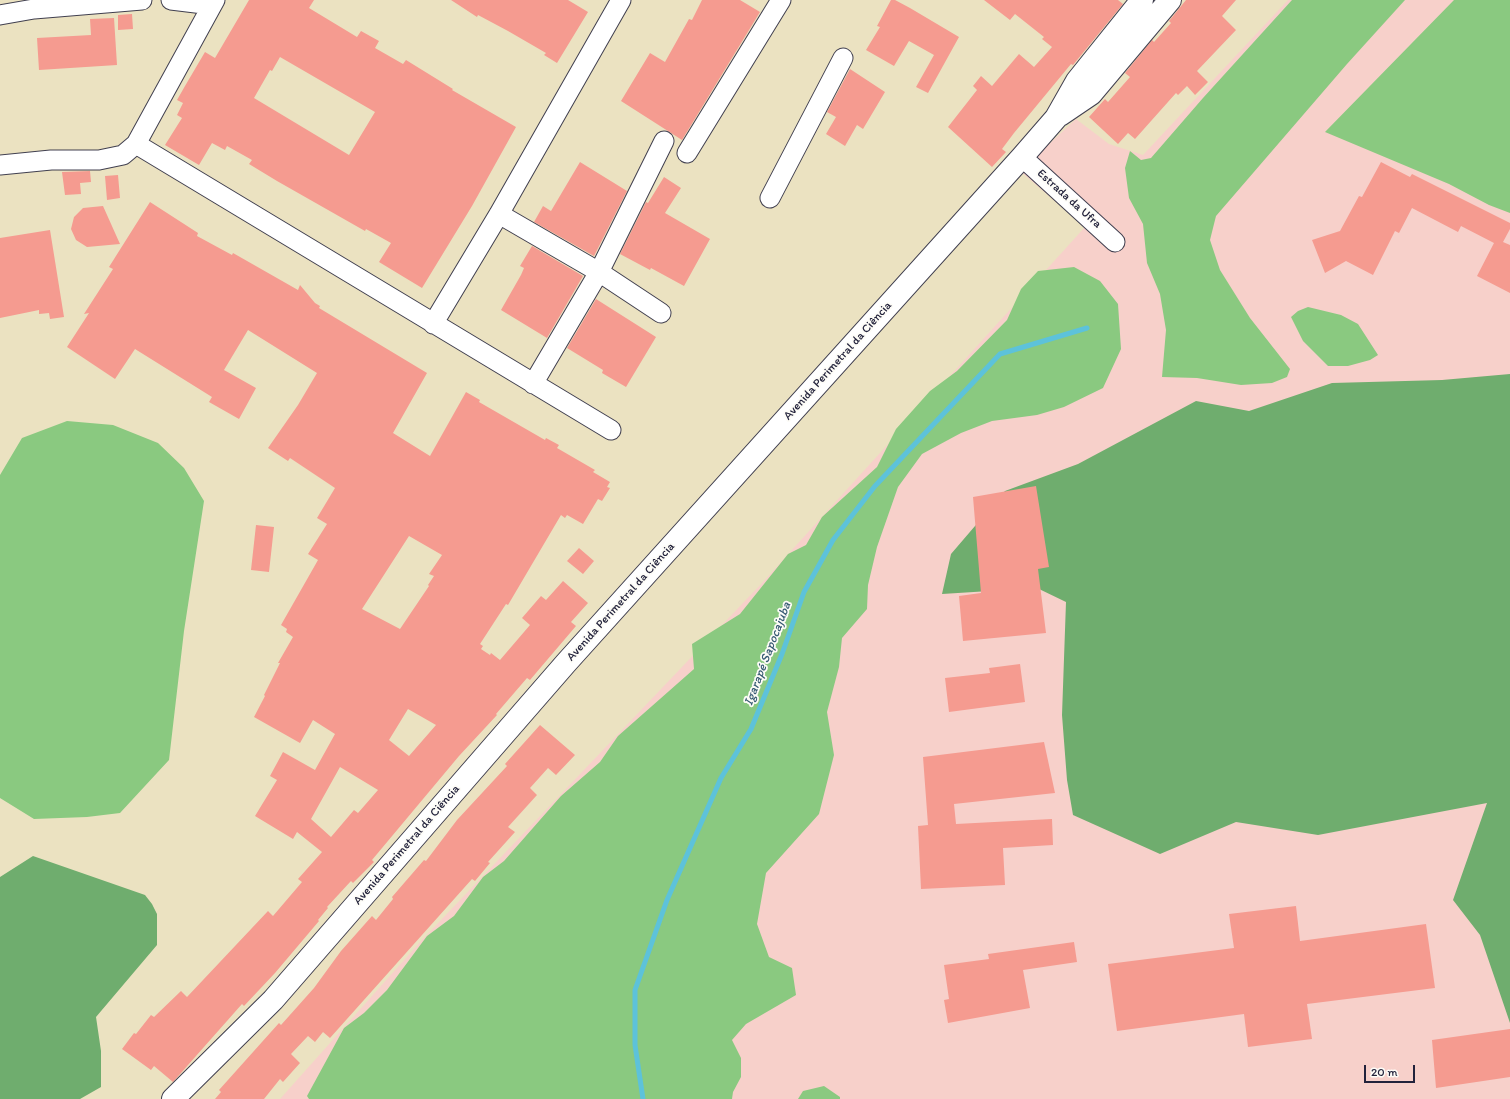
<!DOCTYPE html>
<meta charset="utf-8">
<style>
body{margin:0}
#map{position:relative;width:1510px;height:1099px;overflow:hidden;background:#ebe2c1;font-family:Itim,sans-serif}
canvas{display:block}
.scale{position:absolute;left:1364px;top:1065px;width:51px;height:18px;box-sizing:border-box;border:2px solid #22223b;border-top:0;padding-left:5px;font-size:12px;line-height:14px;white-space:nowrap;color:#22223b;-webkit-text-stroke:3px #fdfcf7;paint-order:stroke}
</style>
<div id="map">
<canvas width="1510" height="1099"></canvas>
<div class="scale">20 m</div>
</div>
<script>
const c = document.querySelector('canvas').getContext('2d');
c.lineJoin = 'round';
function fillPath(path, color) {
  c.fillStyle = color;
  c.fill(path, 'evenodd');
}
function poly(rows) {
  const path = new Path2D();
  for (const r of rows) {
    path.moveTo(r[0], r[1]);
    for (let i = 2; i < r.length; i += 2) path.lineTo(r[i], r[i + 1]);
  }
  return path;
}
function stroke(path, color, width, dash) {
  c.strokeStyle = color;
  c.lineWidth = width;
  c.lineCap = dash ? 'butt' : 'round';
  c.setLineDash(dash || []);
  c.stroke(path);
}
function label(font, color, halo, rows, align = 'center') {
  c.font = font + ' Itim,sans-serif';
  c.lineWidth = 3.5;
  c.setLineDash([]);
  c.textBaseline = 'middle';
  c.strokeStyle = halo;
  c.fillStyle = color;
  for (const [text, x, y, turn = 0] of rows) {
    c.save();
    c.translate(x, y);
    c.rotate((+turn || 0) * Math.PI / 180);
    c.textAlign = isNaN(turn) ? turn : align;
    if (halo) c.strokeText(text, 0, 0);
    c.fillText(text, 0, 0);
    c.restore();
  }
}
fillPath(poly([
 [1288,0,1510,0,1510,1099,280,1099,422,940,762,583,1085,227,1020,171,1076,119,1109,144,1143,155]
]), '#f7d0ca');
fillPath(poly([
 [1292,0,1405,0,1347,64,1216,216,1210,240,1220,270,1250,318,1290,369,1287,377,1272,383,1241,385,1197,378,1162,377,1166,330,1160,294,1147,263,1143,224,1129,198,1125,168,1130,151,1141,160,1151,158,1203,98],
 [1454,0,1510,0,1510,213,1489,205,1449,184,1325,132],
 [1074,267,1100,281,1118,304,1121,349,1103,388,1064,407,1037,415,992,421,961,433,922,454,898,487,877,547,868,585,867,609,842,638,839,667,827,712,834,755,819,814,766,873,757,924,769,957,792,968,796,995,746,1024,732,1040,741,1058,741,1077,733,1092,732,1099,309,1099,307,1096,344,1028,364,1013,387,990,427,936,454,916,483,877,504,861,561,796,600,762,618,736,694,669,692,644,740,614,788,554,806,545,822,517,877,467,896,429,930,391,957,371,1007,320,1021,289,1038,271],
 [1308,307,1341,315,1358,324,1378,355,1370,360,1348,366,1328,366,1303,341,1291,317,1298,311],
 [67,421,113,425,158,443,184,468,204,501,184,631,169,760,120,813,87,817,34,819,0,798,0,475,22,438],
 [824,1086,840,1097,840,1099,798,1099,803,1091]
]), '#8ac980');
fillPath(poly([
 [1510,374,1510,1023,1480,935,1453,900,1487,803,1318,835,1236,822,1160,854,1073,815,1067,780,1062,715,1066,602,1037,588,942,594,951,554,1005,491,1078,464,1196,401,1249,411,1332,383,1442,380],
 [33,856,145,895,152,904,157,914,157,945,96,1017,101,1051,101,1087,80,1099,0,1099,0,877]
]), '#6fad6e');
stroke(poly([
 [643,1099,635,1045,635,990,667,900,721,778,751,729,782,654,804,592,833,540,875,486,1000,354,1087,328]
]), '#5dc2da', 5);
fillPath(poly([
 [249,0,314,0,309,8,357,37,361,31,379,41,375,48,403,64,406,60,453,89,452,90,516,127,472,206,422,288,379,262,391,243,366,229,365,231,277,181,249,164,252,160,227,146,225,150,212,143,199,165,165,145,182,118,177,115,183,103,177,100,185,86,205,52,215,58],
 [280,57,375,112,349,155,254,98,270,70,272,71],
 [451,0,568,0,588,12,557,63,544,55,546,53,508,31,478,15,477,17],
 [702,0,740,0,760,12,682,140,621,101,650,53,665,62,689,19,692,20],
 [891,0,895,0,910,8,959,37,928,93,916,87,934,55,909,41,894,66,866,50,880,27,877,26],
 [984,0,1118,0,1123,4,1073,65,1071,64,1014,133,1002,149,1006,152,992,167,948,127,977,90,973,86,981,76,992,86,1019,54,1034,67,1052,47,1042,39,1044,37,1015,14,1010,20],
 [1186,0,1236,0,1222,16,1236,30,1197,71,1208,82,1195,95,1187,86,1178,95,1176,93,1135,139,1128,133,1118,144,1089,117,1105,99,1108,102,1130,77,1125,73,1152,40,1154,42,1171,23,1169,21],
 [132,14,133,29,118,30,118,15],
 [114,18,117,65,39,70,37,38,91,35,90,19],
 [850,69,885,92,863,129,857,125,845,146,826,134,836,117,827,112],
 [580,162,627,191,594,256,534,222,543,206,551,211],
 [1381,162,1410,177,1412,174,1510,223,1510,229,1503,242,1510,245,1510,293,1477,276,1494,243,1461,226,1458,232,1412,208,1399,233,1395,231,1373,275,1346,261,1325,273,1312,240,1340,231,1359,196,1362,197],
 [90,171,91,182,80,183,81,194,65,195,62,172],
 [118,175,120,198,107,200,105,176],
 [664,177,681,188,665,213,710,239,684,286,651,268,650,270,620,254,646,202,648,203],
 [150,202,198,233,197,236,232,255,233,253,298,290,300,285,315,303,320,306,319,308,427,373,393,433,430,456,466,392,480,400,479,402,545,440,546,438,559,445,557,448,595,470,593,472,610,482,607,487,610,488,602,501,598,499,583,524,567,515,565,518,561,515,508,605,506,604,480,644,483,646,481,649,490,655,491,653,500,660,530,625,522,618,541,596,546,600,563,581,588,603,571,622,576,626,530,680,527,678,496,714,497,715,459,756,372,860,374,862,353,883,351,881,327,907,328,908,318,920,319,921,275,973,244,1006,242,1004,173,1082,154,1066,151,1070,122,1049,134,1033,136,1034,151,1015,154,1017,181,991,187,997,268,911,273,916,302,882,298,879,322,852,297,832,293,839,255,816,277,780,270,776,283,752,315,770,335,734,313,720,300,743,254,717,265,696,264,695,280,663,278,663,293,637,286,632,287,629,281,625,318,560,308,554,327,524,317,518,335,488,290,458,288,461,268,448,298,405,317,373,248,330,224,370,256,388,239,419,209,402,212,397,135,349,115,379,67,347,89,313,84,314,113,269,109,267],
 [409,536,442,555,429,574,434,576,428,585,429,586,400,629,362,609],
 [408,709,436,725,409,756,389,740],
 [340,767,378,790,358,813,354,810,331,837,311,819],
 [103,206,120,244,87,247,76,240,71,229,74,217,83,208],
 [50,230,64,317,50,319,49,313,39,314,39,310,0,318,0,238],
 [532,246,583,276,547,338,501,310,521,275,524,268,520,266],
 [596,299,656,337,626,387,602,373,603,370,567,348],
 [1036,486,1049,567,1038,569,1046,633,963,641,959,596,981,593,973,497],
 [256,525,274,527,269,572,251,570],
 [579,548,594,561,583,574,567,561],
 [1020,664,1025,702,949,712,945,678,990,673,989,668],
 [540,725,575,755,556,775,548,768,530,788,537,795,508,827,515,832,488,862,490,863,475,881,472,879,330,1038,323,1032,315,1042,308,1036,291,1054,300,1063,283,1082,280,1079,264,1099,215,1099,221,1092,219,1090,279,1023,281,1025,314,988,341,951,372,916,376,920,393,899,392,897,424,860,426,861,457,820,507,766,505,764],
 [1044,742,1055,793,954,804,956,824,1052,819,1053,845,1003,848,1005,885,921,889,918,826,928,825,923,757],
 [1296,906,1300,941,1426,924,1435,988,1307,1004,1312,1039,1248,1047,1244,1014,1117,1031,1108,964,1234,948,1229,914],
 [1074,942,1077,962,1023,970,1030,1008,948,1023,944,1000,949,999,944,965,989,959,988,954],
 [1510,1029,1510,1077,1436,1088,1432,1040]
]), '#f59b90');
const street = poly([
 [171,0,212,5],
 [0,15,34,9,142,0],
 [136,144,611,430],
 [687,153,781,0],
 [1022,157,1115,242],
 [0,165,51,160,99,160,123,155,136,144,215,0],
 [770,198,843,58],
 [499,214,599,272,661,313],
 [433,324,499,214,621,0],
 [533,384,599,272,664,141]
]);
const secondary = poly([
 [1060,115,1091,94,1170,0],
 [173,1099,273,1000,566,663,1022,157,1056,118,1077,81,1142,0]
]);
stroke(street, '#403f4f', 21);
stroke(secondary, '#403f4f', 24);
stroke(street, '#fff', 19);
stroke(secondary, '#fff', 22);
label('12px', '#22223b', '#fdfcf7', [
 ["Estrada da Ufra",1069,199,42],
 ["Avenida Perimetral da Ciência",838,361,-48],
 ["Avenida Perimetral da Ciência",621,602,-48],
 ["Avenida Perimetral da Ciência",407,845,-49]
]);
label('italic 13px', '#375a73', '#fdfcf7', [
 ["Igarapé Sapocajuba",768,654,-69]
]);
</script>
